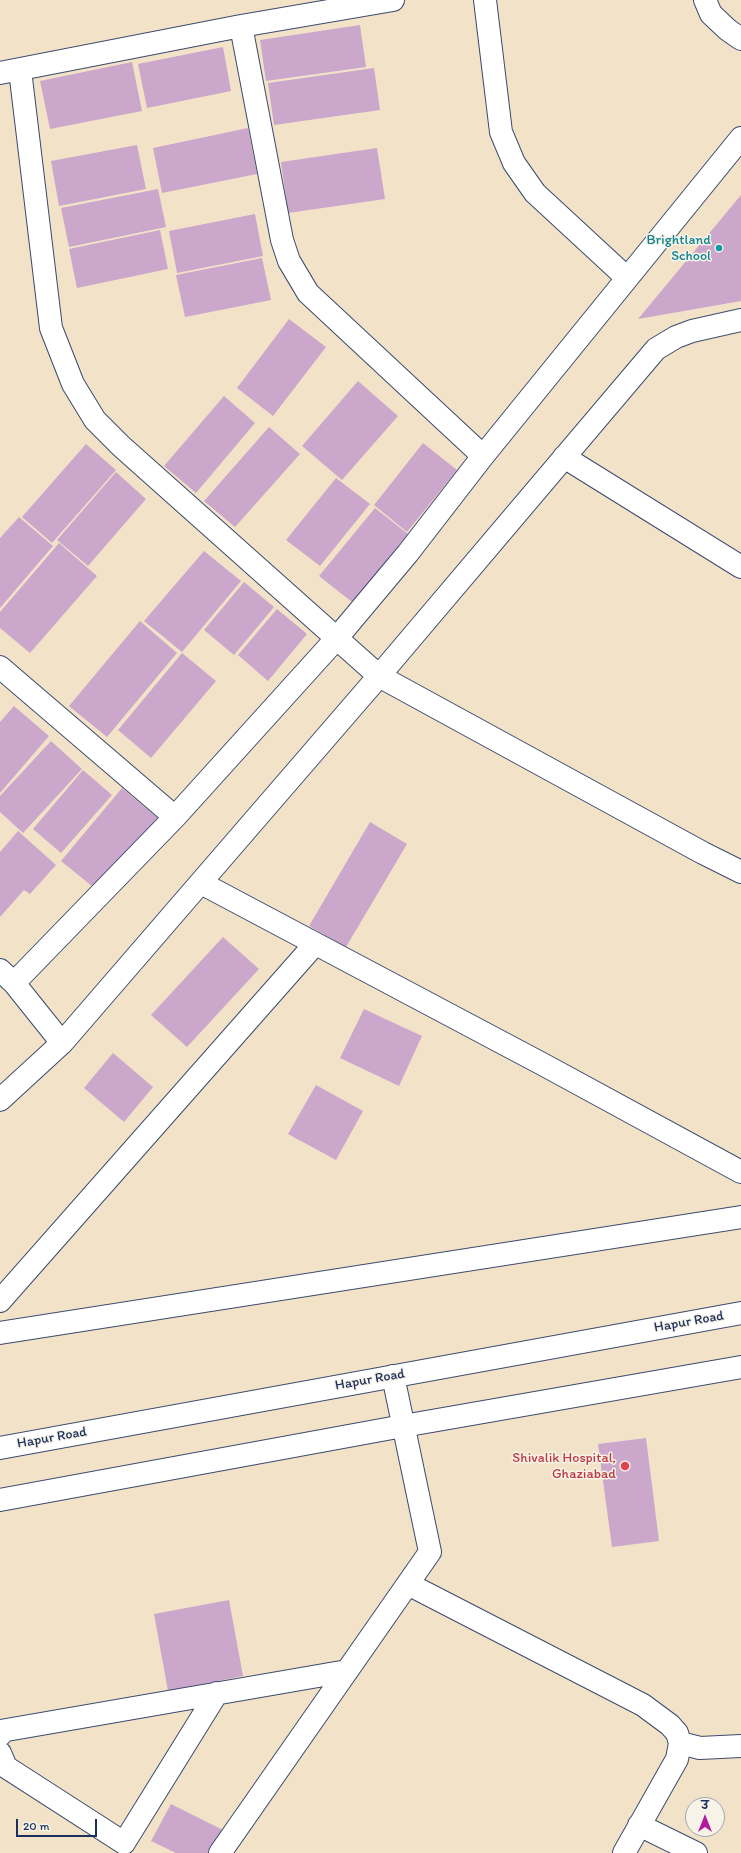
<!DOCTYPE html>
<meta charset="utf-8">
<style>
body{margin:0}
#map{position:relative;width:741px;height:1853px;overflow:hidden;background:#f2e3c8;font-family:Itim,"Playpen Sans Deva",sans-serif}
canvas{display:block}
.north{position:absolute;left:685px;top:1797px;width:40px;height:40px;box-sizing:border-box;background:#f7f3e8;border:1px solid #9fa5b1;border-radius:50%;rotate:0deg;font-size:11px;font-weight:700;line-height:16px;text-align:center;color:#1b2f5e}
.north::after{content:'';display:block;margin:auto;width:14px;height:18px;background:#b5179e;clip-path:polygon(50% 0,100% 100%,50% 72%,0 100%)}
.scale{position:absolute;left:16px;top:1819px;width:81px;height:18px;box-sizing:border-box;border:2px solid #1b2f5e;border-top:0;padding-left:5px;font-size:12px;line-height:14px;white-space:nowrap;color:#1b2f5e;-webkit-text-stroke:3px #f7f3e8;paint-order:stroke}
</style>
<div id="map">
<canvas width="741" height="1853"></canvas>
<div class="north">उ</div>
<div class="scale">20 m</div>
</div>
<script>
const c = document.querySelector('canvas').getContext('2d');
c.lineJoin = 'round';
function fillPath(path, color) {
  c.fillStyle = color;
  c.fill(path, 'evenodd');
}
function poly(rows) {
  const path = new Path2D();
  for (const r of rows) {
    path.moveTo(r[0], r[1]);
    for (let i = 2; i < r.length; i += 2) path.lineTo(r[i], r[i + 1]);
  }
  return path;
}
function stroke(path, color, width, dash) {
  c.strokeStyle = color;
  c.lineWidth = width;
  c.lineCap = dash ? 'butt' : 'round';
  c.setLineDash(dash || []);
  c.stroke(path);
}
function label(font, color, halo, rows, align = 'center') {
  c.font = font + ' Itim,sans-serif';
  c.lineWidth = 3;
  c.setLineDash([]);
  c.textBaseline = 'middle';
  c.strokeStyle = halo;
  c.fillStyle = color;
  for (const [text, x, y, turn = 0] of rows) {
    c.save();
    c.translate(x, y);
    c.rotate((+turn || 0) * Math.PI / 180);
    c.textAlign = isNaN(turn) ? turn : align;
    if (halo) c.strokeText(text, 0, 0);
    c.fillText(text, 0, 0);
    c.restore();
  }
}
fillPath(poly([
 [360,25,366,67,266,81,260,40],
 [223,47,231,91,147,108,138,64],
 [132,62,142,111,50,129,40,81],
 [374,68,380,110,274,125,268,83],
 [248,128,257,174,162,193,153,148],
 [137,145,146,189,59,206,51,161],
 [377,148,385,199,288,213,281,162],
 [158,189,166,227,69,247,61,208],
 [741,195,741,301,638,319],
 [255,214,263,256,177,273,169,231],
 [160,230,168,269,77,288,69,249],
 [262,258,271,300,185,317,176,275],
 [289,319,326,347,273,416,237,388],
 [358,381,398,416,342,480,302,446],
 [224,396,255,423,196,493,164,466],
 [269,427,300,454,235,527,204,501],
 [423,443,457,470,407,532,374,505],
 [86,444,116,470,52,543,22,517],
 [116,472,146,499,88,566,57,540],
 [336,478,370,504,320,566,286,540],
 [375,508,408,534,385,562,393,568,376,588,369,582,352,602,319,576],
 [19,517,53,546,0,608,0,538],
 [59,543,97,576,30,653,0,628,0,612],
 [204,551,241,581,182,652,144,621],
 [244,582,274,607,234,655,204,630],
 [277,609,307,634,268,681,238,655],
 [140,621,177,653,107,737,69,706],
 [182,653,216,681,151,758,118,730],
 [14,706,49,736,0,793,0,722],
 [51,741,82,769,23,833,0,812,0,796],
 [83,770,112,795,61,853,33,829],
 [122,788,159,819,98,891,61,861],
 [370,822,407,844,346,947,309,926],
 [18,831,56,865,30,894,24,890,0,917,0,852],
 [223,937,259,969,187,1047,151,1015],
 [364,1009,422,1036,399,1086,340,1058],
 [113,1053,153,1087,124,1122,84,1088],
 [316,1085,363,1111,336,1160,288,1134],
 [646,1438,659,1541,612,1547,598,1444],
 [229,1600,243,1676,168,1691,154,1614],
 [171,1804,223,1830,208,1853,176,1853,151,1841]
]), '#cba7cb');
const minor = poly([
 [485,0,501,132,514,163,535,193,627,278],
 [705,0,711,14,728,30,741,39],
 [241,26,282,240,289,261,308,293,483,456],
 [20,70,51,328,73,384,95,420,121,446,379,676,703,853,741,872],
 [0,73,241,26,393,0],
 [564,457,741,567],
 [0,667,175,817],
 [201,883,546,1066,741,1172],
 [0,970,14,983,62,1043,0,1100],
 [14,983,175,817,336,639,408,553,483,456,741,138],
 [62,1043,379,676,656,349,676,337,692,331,741,320],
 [0,1301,315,944],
 [0,1333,741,1217],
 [408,1584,643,1705,670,1725,677,1733,680,1743,677,1759,624,1853],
 [0,1735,1,1731,347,1671],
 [680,1743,700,1748,741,1746],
 [0,1753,6,1767,124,1843,217,1693],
 [639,1825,696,1853],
 [220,1853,430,1552,393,1376]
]);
const secondary = poly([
 [0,1448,741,1313],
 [0,1500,403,1426,741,1367]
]);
stroke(minor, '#3b4a6e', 24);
stroke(secondary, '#3b4a6e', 24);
stroke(minor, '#fff', 22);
stroke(secondary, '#fff', 22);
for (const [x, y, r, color] of [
 [719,248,4,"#0f9aa8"],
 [625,1466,5,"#e0444e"]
]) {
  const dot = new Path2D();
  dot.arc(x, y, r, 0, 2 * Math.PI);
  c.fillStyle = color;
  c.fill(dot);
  stroke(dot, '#f7f3e8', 1.5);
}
label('14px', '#0d838f', '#f7f3e8', [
 ["Brightland",711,240],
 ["School",711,256]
], 'right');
label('14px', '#1b2f5e', '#f7f3e8', [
 ["Hapur Road",689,1322,-10],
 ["Hapur Road",370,1380,-10],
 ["Hapur Road",52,1438,-10]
]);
label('14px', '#be3a42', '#f7f3e8', [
 ["Shivalik Hospital,",616,1458],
 ["Ghaziabad",616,1474]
], 'right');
</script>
